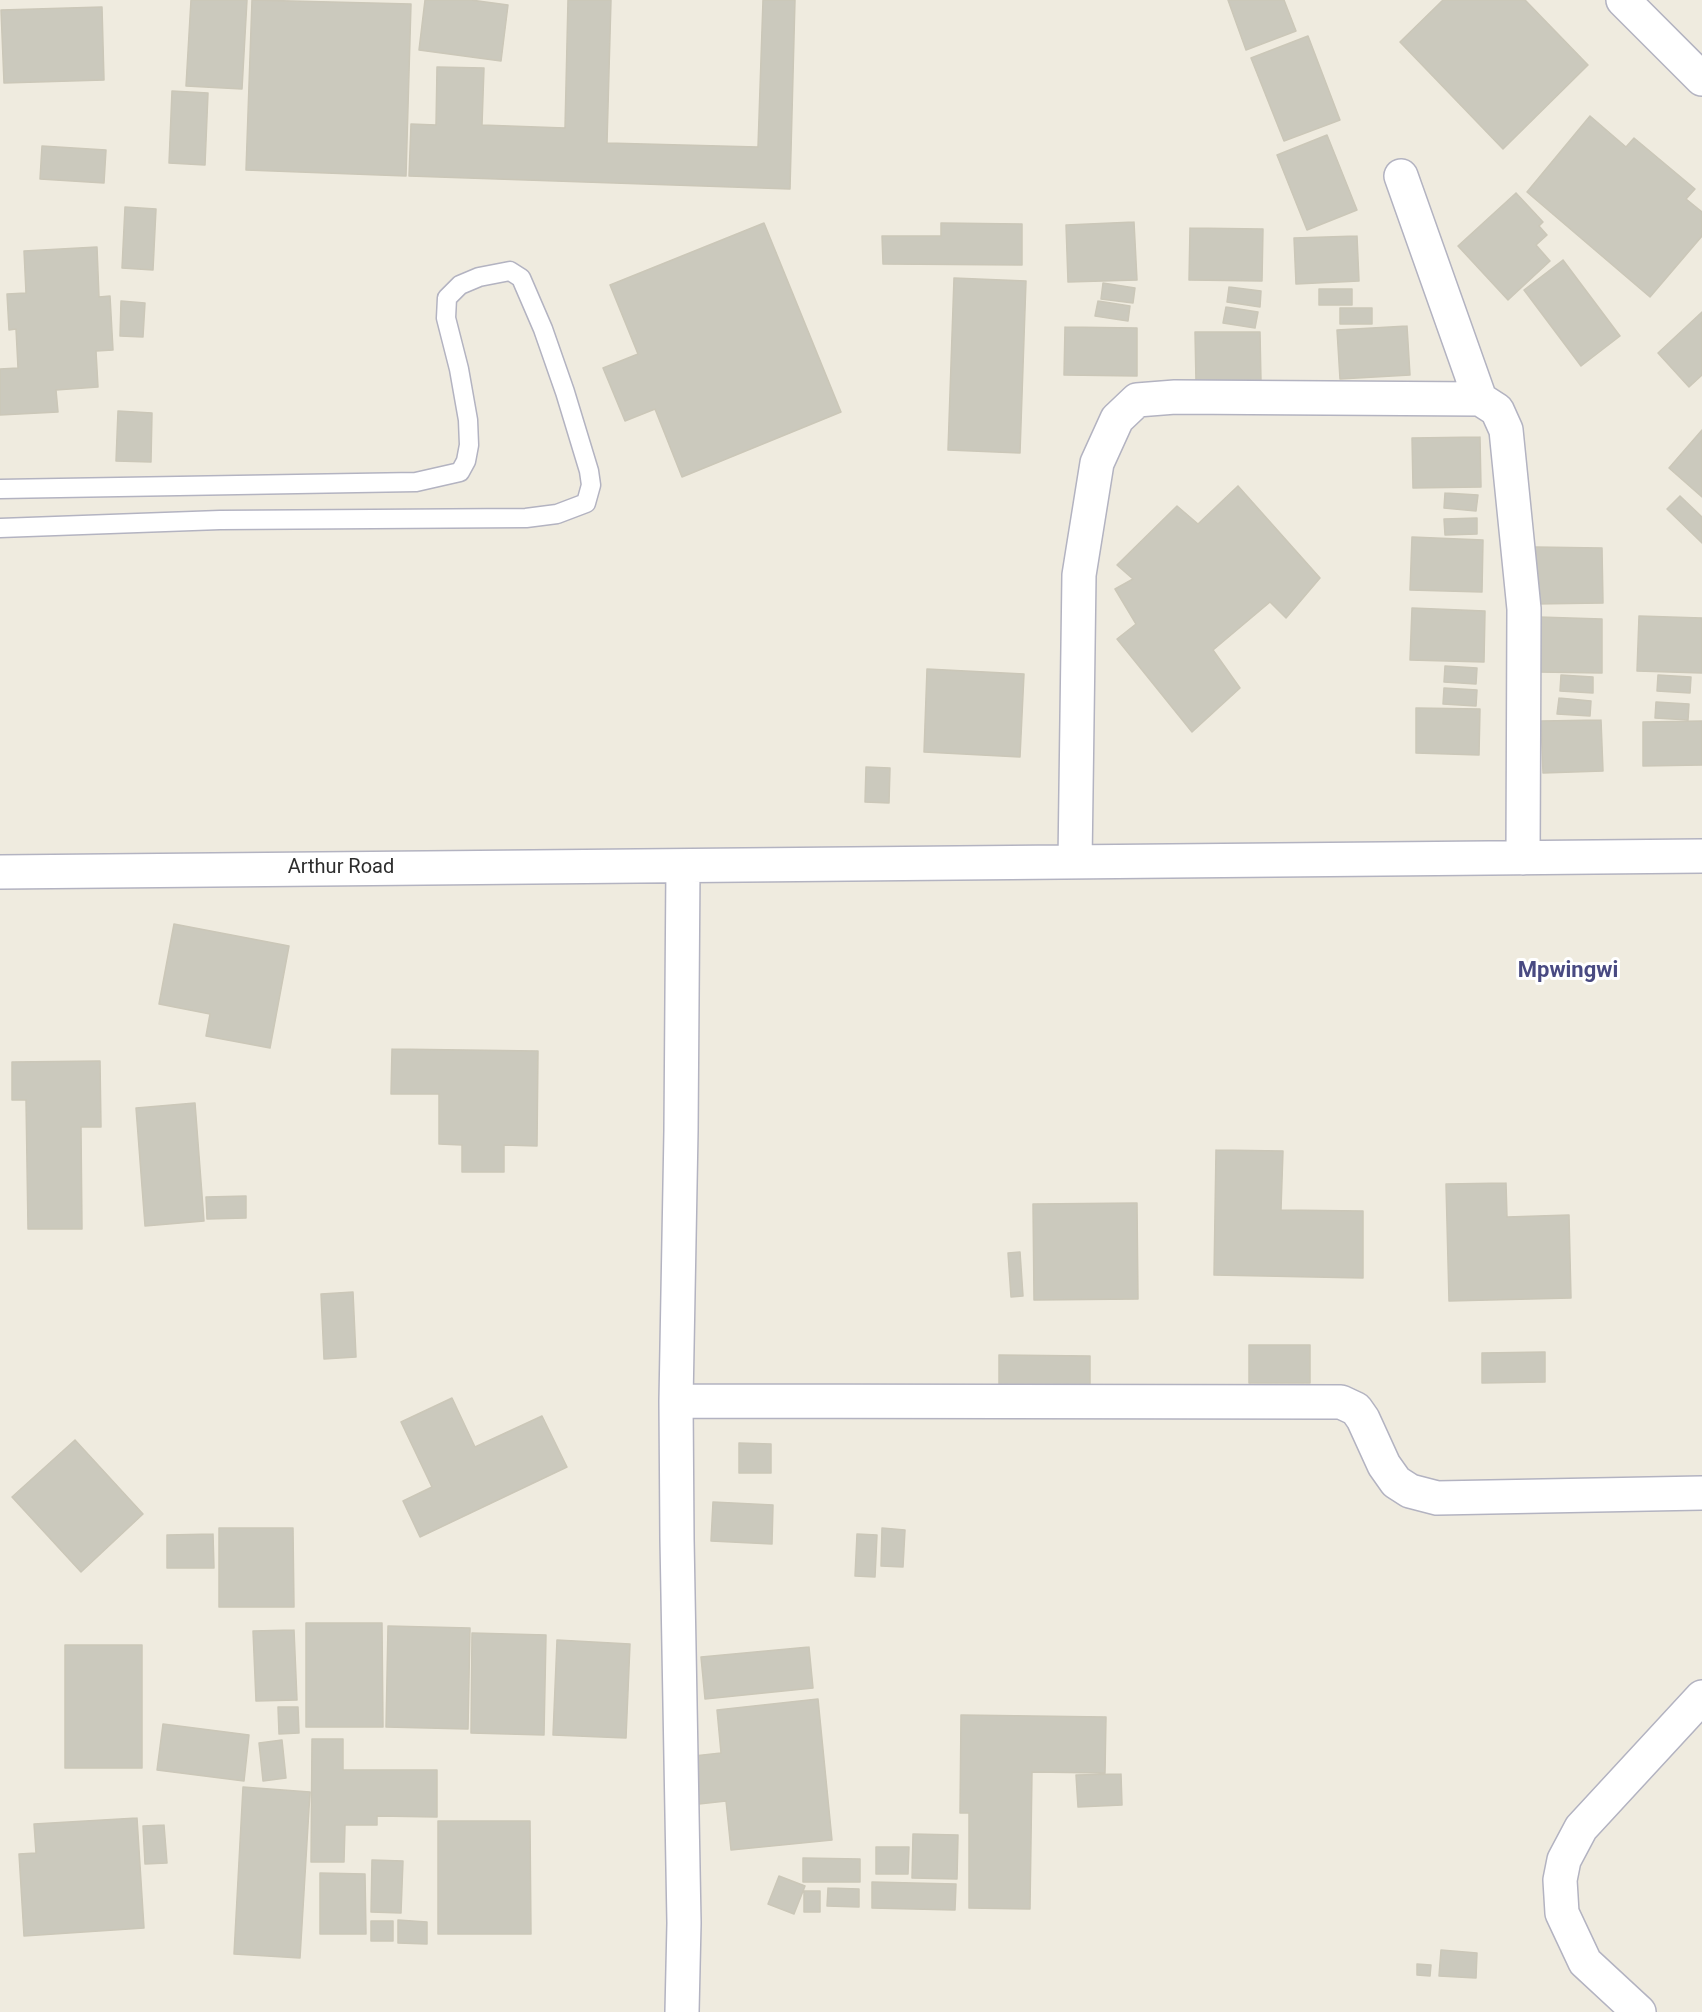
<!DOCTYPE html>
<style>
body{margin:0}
canvas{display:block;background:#efebdf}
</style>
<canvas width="1702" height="2012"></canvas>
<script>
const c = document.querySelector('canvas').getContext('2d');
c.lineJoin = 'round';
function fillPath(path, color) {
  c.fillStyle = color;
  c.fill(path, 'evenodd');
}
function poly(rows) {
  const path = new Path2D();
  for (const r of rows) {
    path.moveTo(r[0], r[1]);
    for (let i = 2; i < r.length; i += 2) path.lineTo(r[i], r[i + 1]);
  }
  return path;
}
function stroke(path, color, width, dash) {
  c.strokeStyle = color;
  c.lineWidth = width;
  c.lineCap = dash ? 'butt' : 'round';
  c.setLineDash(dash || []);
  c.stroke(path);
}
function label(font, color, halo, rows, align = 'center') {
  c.font = font + ' Roboto,sans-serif';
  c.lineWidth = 6;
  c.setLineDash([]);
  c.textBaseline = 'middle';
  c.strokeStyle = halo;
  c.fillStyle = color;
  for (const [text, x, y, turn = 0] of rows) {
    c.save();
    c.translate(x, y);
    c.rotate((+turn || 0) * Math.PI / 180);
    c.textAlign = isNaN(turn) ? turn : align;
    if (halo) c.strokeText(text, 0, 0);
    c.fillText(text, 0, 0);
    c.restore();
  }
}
const building = poly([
 [191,0,247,0,242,89,186,86,191,0],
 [252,0,411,4,406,176,246,170,252,0],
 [425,0,471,0,508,5,501,61,419,50,425,0],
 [568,0,611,0,607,143,758,147,763,0,795,0,790,189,409,176,411,124,436,125,437,67,484,68,482,125,565,128,568,0],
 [1228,0,1284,0,1296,31,1246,50,1228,0],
 [1443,0,1525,0,1588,65,1503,149,1400,42,1443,0],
 [102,7,104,80,4,83,1,10,102,7],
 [1308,36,1340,120,1284,141,1251,58,1308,36],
 [172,91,208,93,205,165,169,163,172,91],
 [1590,116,1626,147,1634,138,1695,189,1686,199,1702,212,1702,236,1650,297,1527,192,1590,116],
 [1327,135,1357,210,1307,230,1277,155,1327,135],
 [42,146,106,150,104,183,40,179,42,146],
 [1516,193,1543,222,1539,226,1547,235,1536,245,1550,261,1508,300,1458,246,1516,193],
 [125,207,156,209,153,270,122,268,125,207],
 [1134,222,1137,280,1068,282,1066,225,1134,222],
 [764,223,841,412,682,477,655,409,625,421,603,368,638,354,610,285,764,223],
 [941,223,1022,224,1022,265,883,264,882,236,941,236,941,223],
 [1190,228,1263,229,1262,281,1189,280,1190,228],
 [1357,236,1359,281,1296,284,1294,238,1357,236],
 [97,247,99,297,110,296,113,350,96,351,98,387,56,390,58,412,0,415,0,369,18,368,16,329,9,330,7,294,26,293,24,251,97,247],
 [1563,260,1620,336,1581,366,1524,290,1563,260],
 [954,278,1026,281,1020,453,948,450,954,278],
 [1103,283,1135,288,1133,303,1101,299,1103,283],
 [1229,287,1261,291,1260,307,1227,302,1229,287],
 [1319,289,1352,289,1352,305,1319,305,1319,289],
 [121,301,145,303,143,337,120,336,121,301],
 [1098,301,1130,306,1128,321,1095,316,1098,301],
 [1226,307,1258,312,1255,328,1223,323,1226,307],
 [1340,308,1372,308,1372,324,1340,324,1340,308],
 [1702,312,1702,375,1689,387,1658,353,1702,312],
 [1407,326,1410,375,1340,379,1337,330,1407,326],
 [1065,327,1137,328,1137,376,1064,375,1065,327],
 [1195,332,1260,332,1261,382,1196,383,1195,332],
 [118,411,152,413,151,462,116,461,118,411],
 [1702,430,1702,497,1669,468,1702,430],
 [1480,437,1481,487,1413,488,1412,438,1480,437],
 [1238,486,1320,578,1286,618,1270,602,1213,650,1240,688,1192,732,1117,639,1136,624,1115,589,1133,579,1117,565,1177,506,1198,524,1238,486],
 [1445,493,1478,495,1476,511,1444,508,1445,493],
 [1680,496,1702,517,1702,543,1667,509,1680,496],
 [1477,518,1477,534,1445,535,1444,519,1477,518],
 [1412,537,1483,540,1482,592,1410,590,1412,537],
 [1535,547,1602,548,1603,603,1535,604,1535,547],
 [1412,608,1485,611,1484,662,1410,660,1412,608],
 [1639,616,1702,618,1702,673,1637,671,1639,616],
 [1539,617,1602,619,1602,673,1538,672,1539,617],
 [1445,666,1477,668,1476,684,1444,682,1445,666],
 [927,669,1024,674,1020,757,924,752,927,669],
 [1561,675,1593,677,1593,693,1560,691,1561,675],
 [1658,675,1691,677,1690,693,1657,691,1658,675],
 [1444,688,1477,690,1476,706,1443,704,1444,688],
 [1559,698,1591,701,1590,716,1557,714,1559,698],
 [1656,702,1689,704,1688,720,1655,718,1656,702],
 [1416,708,1480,709,1479,755,1416,753,1416,708],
 [1601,720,1603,771,1543,773,1541,721,1601,720],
 [1702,721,1702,765,1643,766,1643,722,1702,721],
 [866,767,890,768,889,803,865,802,866,767],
 [174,924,289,946,270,1048,206,1036,210,1014,159,1004,174,924],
 [392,1049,538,1051,537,1146,504,1145,504,1172,462,1172,462,1145,439,1144,439,1094,391,1094,392,1049],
 [100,1061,101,1127,81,1127,82,1229,28,1229,26,1100,12,1100,12,1062,100,1061],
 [195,1103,204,1221,145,1226,136,1108,195,1103],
 [1216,1150,1283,1151,1281,1210,1363,1211,1363,1278,1214,1275,1216,1150],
 [1506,1183,1507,1217,1569,1215,1571,1298,1449,1301,1446,1184,1506,1183],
 [246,1196,246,1218,207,1219,206,1197,246,1196],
 [1137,1203,1138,1299,1034,1300,1033,1204,1137,1203],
 [1020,1252,1023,1296,1011,1297,1008,1253,1020,1252],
 [353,1292,356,1357,324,1359,321,1294,353,1292],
 [1249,1345,1310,1345,1310,1383,1249,1383,1249,1345],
 [1545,1352,1545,1382,1482,1383,1482,1353,1545,1352],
 [999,1355,1090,1356,1090,1391,999,1390,999,1355],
 [452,1398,475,1447,542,1416,567,1467,420,1537,403,1501,432,1487,401,1422,452,1398],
 [75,1440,143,1514,81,1572,12,1497,75,1440],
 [739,1443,771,1444,771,1473,739,1473,739,1443],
 [713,1502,773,1505,772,1544,711,1541,713,1502],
 [219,1528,293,1528,294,1607,219,1607,219,1528],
 [882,1528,905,1530,903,1567,881,1566,882,1528],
 [213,1534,214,1568,167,1568,167,1535,213,1534],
 [857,1534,877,1535,875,1577,855,1576,857,1534],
 [306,1623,382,1623,383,1727,306,1727,306,1623],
 [388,1626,470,1628,468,1729,386,1727,388,1626],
 [294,1630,297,1700,256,1701,253,1631,294,1630],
 [472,1633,546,1635,544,1735,471,1733,472,1633],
 [557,1640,630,1644,626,1738,553,1735,557,1640],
 [65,1645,142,1645,142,1768,65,1768,65,1645],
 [809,1647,813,1688,705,1699,701,1657,809,1647],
 [818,1699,832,1840,731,1850,726,1801,699,1804,694,1756,721,1753,717,1710,818,1699],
 [278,1707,298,1707,299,1733,279,1734,278,1707],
 [961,1715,1106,1717,1105,1773,1032,1772,1030,1909,969,1908,969,1813,960,1813,961,1715],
 [163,1724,249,1735,244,1781,157,1770,163,1724],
 [312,1739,343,1739,343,1770,437,1770,437,1817,377,1816,377,1825,345,1825,344,1862,311,1862,312,1739],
 [282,1740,286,1778,263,1781,259,1743,282,1740],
 [1121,1774,1122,1805,1078,1807,1076,1775,1121,1774],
 [243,1787,310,1792,300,1958,234,1954,243,1787],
 [137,1818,144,1928,24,1936,19,1854,36,1853,34,1824,137,1818],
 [438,1821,530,1821,531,1934,438,1934,438,1821],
 [164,1825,167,1863,145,1864,143,1826,164,1825],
 [913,1834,958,1835,957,1879,912,1878,913,1834],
 [876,1847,909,1847,908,1874,876,1874,876,1847],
 [803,1858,860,1859,860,1882,803,1882,803,1858],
 [372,1860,403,1861,401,1913,371,1912,372,1860],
 [320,1873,365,1874,366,1934,320,1934,320,1873],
 [779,1876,805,1886,794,1914,768,1904,779,1876],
 [872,1882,956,1884,955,1910,872,1908,872,1882],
 [828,1888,859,1889,859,1907,827,1906,828,1888],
 [804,1891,820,1891,820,1912,804,1912,804,1891],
 [398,1920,427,1922,427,1944,398,1943,398,1920],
 [371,1921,393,1921,393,1941,371,1941,371,1921],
 [1441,1950,1477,1953,1476,1978,1439,1976,1441,1950],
 [1417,1964,1431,1965,1430,1976,1417,1975,1417,1964]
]);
fillPath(building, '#cbc9bd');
stroke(building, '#cbc7b8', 1.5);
const lane = poly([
 [0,489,416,482,460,472,466,461,469,445,468,420,459,369,446,318,447,298,460,285,479,277,510,271,521,278,543,329,565,392,589,471,591,485,586,503,557,514,526,518,220,520,0,528]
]);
const street = poly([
 [1623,0,1702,79],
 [1401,176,1480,399],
 [1075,862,1079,575,1097,463,1117,419,1137,400,1175,397,1480,399,1497,410,1506,430,1524,609,1523,858],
 [0,872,1702,856],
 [676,1401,1341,1402,1356,1409,1363,1419,1384,1465,1396,1482,1410,1491,1437,1498,1702,1493],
 [682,2012,684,1923,677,1539,676,1401,681,1131,683,866],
 [1639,2012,1585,1962,1562,1913,1560,1880,1564,1860,1581,1828,1702,1697]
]);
stroke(lane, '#b3b3c1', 21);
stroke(street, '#b3b3c1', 36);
stroke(lane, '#fff', 18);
stroke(street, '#fff', 33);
label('20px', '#2d2d2d', '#fff', [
 ["Arthur Road",341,868]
]);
label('bold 22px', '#494a82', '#fff', [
 ["Mpwingwi",1568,971]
]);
</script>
